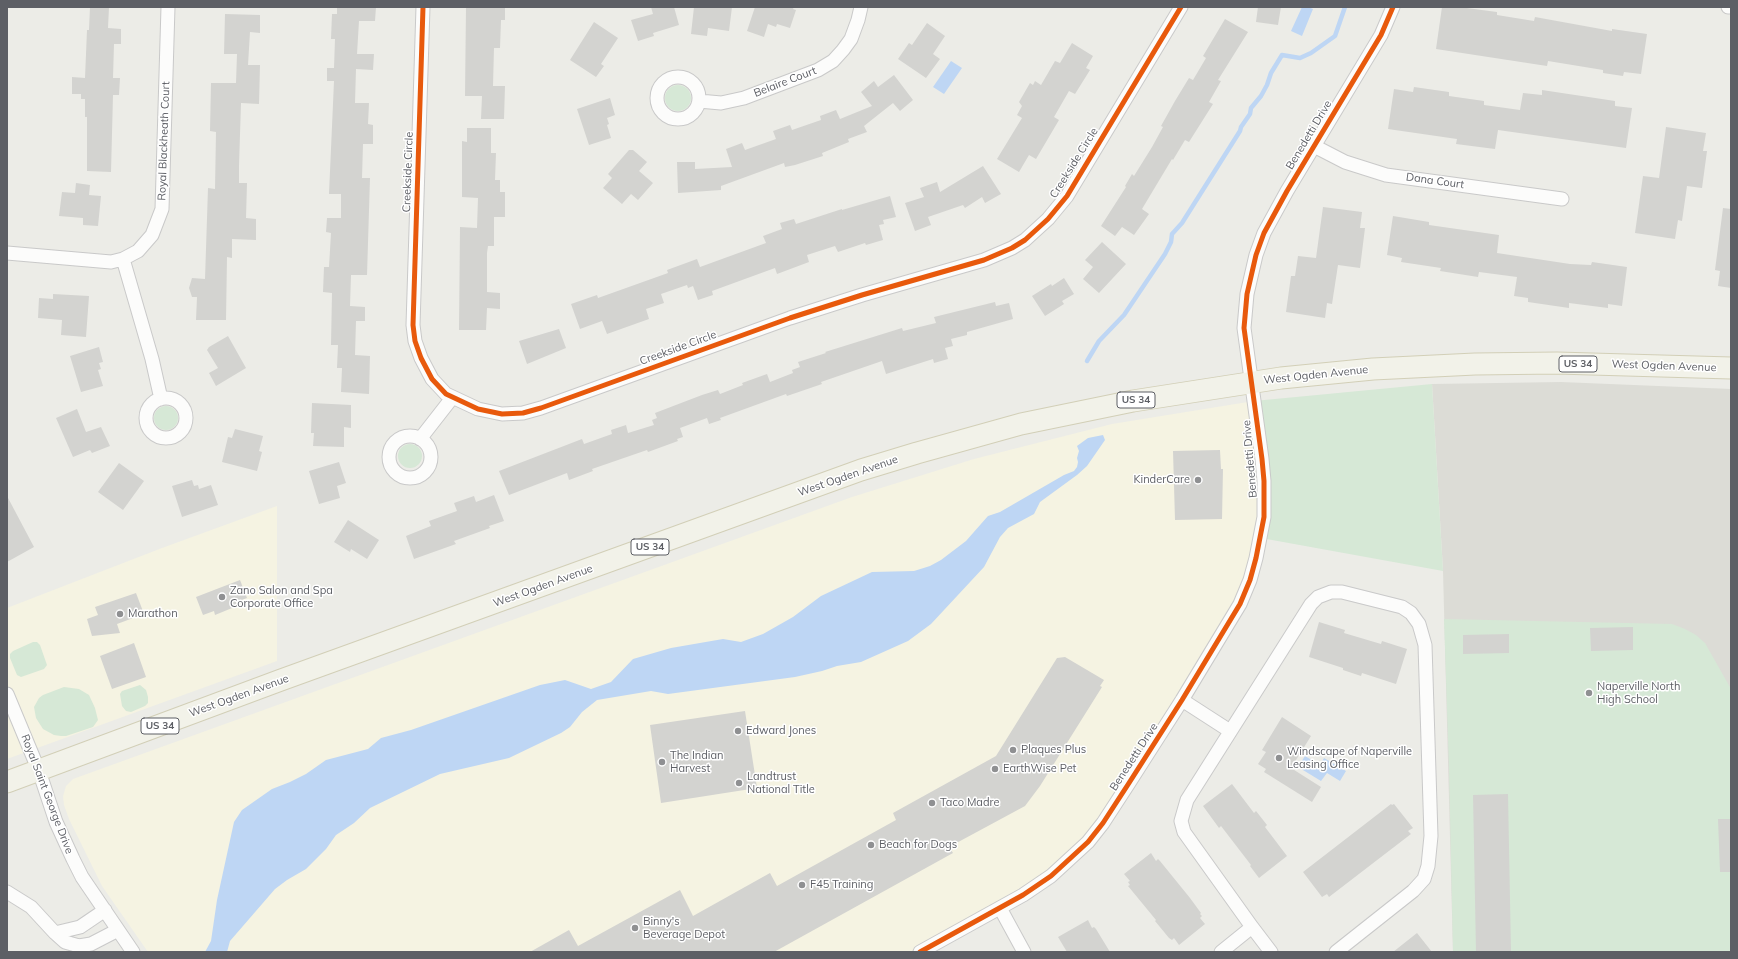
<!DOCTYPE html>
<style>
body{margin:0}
#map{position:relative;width:1738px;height:959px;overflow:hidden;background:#ecece7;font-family:Mulish,sans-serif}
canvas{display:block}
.frame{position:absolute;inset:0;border:8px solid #5d5f65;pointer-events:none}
</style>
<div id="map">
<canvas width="1738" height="959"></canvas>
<div class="frame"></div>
</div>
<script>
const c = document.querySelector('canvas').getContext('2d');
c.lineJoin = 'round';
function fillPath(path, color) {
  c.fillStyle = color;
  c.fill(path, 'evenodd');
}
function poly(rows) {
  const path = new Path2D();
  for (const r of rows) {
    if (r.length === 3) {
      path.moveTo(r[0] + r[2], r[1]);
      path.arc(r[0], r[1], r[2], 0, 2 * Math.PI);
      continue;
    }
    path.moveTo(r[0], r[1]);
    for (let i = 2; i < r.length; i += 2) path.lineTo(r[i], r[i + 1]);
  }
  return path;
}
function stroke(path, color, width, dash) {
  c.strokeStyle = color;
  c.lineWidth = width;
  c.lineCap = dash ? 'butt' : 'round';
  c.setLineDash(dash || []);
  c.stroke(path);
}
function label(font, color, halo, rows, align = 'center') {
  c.font = font + ' Mulish,sans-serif';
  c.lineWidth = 3;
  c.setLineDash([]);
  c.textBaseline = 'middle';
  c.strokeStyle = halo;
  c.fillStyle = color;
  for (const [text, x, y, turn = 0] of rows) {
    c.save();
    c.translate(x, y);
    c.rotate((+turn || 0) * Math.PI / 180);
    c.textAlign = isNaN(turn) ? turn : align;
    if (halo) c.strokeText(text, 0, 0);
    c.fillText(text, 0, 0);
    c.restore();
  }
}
fillPath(poly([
 [1254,401,1264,477,1251,574,1099,827,1063,866,920,952,148,952,102,886,69,819,64,805,63,796,66,786,73,779,852,497,974,459,1112,424],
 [277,506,277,661,7,759,7,608,162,548]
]), '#f5f3e2');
fillPath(poly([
 [1561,382,1731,389,1731,952,1453,952,1443,571,1432,384]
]), '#dcdcd6');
fillPath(poly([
 [678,98,13],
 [1432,384,1443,571,1261,538,1254,401],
 [166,418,12],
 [410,456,12],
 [1444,619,1672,624,1685,629,1696,635,1705,643,1731,689,1731,952,1453,952,1449,768],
 [33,642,37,642,40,645,47,665,44,669,21,677,17,675,10,658,10,654,13,651],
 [140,685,146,690,148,697,148,703,145,706,131,712,126,711,122,706,120,694,122,691],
 [64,687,79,689,89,695,95,708,98,720,93,727,66,736,61,736,54,735,43,729,36,718,34,707,39,698,43,695]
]), '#d6e8d6');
fillPath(poly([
 [1302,7,1308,7,1313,9,1302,36,1291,31],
 [951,61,962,68,944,94,933,87],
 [1103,435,1105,440,1087,466,1077,475,1040,502,1034,514,1008,528,1000,537,984,567,931,624,908,641,861,662,837,666,822,671,795,677,668,694,651,691,597,700,582,712,570,727,561,733,509,758,440,774,370,808,354,823,336,835,326,849,306,869,287,880,275,889,230,941,227,952,205,952,211,941,217,900,234,822,242,810,272,789,290,782,306,774,326,760,368,749,381,738,411,730,540,685,565,680,591,689,611,682,633,659,671,648,723,639,741,642,763,634,793,617,821,596,872,572,914,571,930,566,941,560,966,541,988,516,1000,512,1064,475,1074,471,1077,467,1078,462,1077,458,1079,451,1077,446,1088,438],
 [1305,756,1320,765,1324,758,1346,771,1340,781,1327,773,1321,781,1298,767]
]), '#bed6f4');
stroke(poly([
 [1087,361,1099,341,1124,315,1165,254,1171,242,1172,234,1182,223,1240,131,1241,127,1250,114,1251,108,1261,96,1267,85,1271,73,1282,55,1300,58,1311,53,1335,36,1345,7]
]), '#bed6f4', 4.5);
fillPath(poly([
 [90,7,109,7,108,28,121,29,121,44,114,44,113,78,120,78,119,95,113,95,111,172,87,171,87,117,85,117,85,99,81,99,81,94,72,94,72,77,85,78,87,30,89,30],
 [337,7,376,7,375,21,359,21,357,54,374,54,373,70,356,69,355,103,369,103,368,124,373,125,373,144,363,144,362,178,370,178,367,275,351,275,350,306,365,307,365,321,356,321,355,355,370,356,369,394,341,392,342,368,337,368,338,345,331,345,332,293,323,292,324,267,329,267,331,233,326,232,327,218,341,218,341,194,329,194,334,81,327,81,327,68,334,68,335,39,331,39,332,14,337,14],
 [466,7,505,7,505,20,501,20,500,48,494,48,493,86,505,86,504,119,481,119,482,96,465,96],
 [651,7,674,7,679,25,653,33,654,36,638,41,631,20,653,14],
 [694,7,732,7,729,31,708,28,707,36,691,34],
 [755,7,794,7,793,9,796,10,790,28,777,24,776,27,768,24,764,37,747,31],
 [1258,7,1281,7,1278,25,1256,22],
 [1442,7,1459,7,1497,12,1497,15,1534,21,1535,17,1612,31,1612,29,1647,34,1641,74,1624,72,1623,76,1603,73,1603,70,1548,61,1547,66,1436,49],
 [225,14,260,15,260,33,250,32,248,65,260,65,259,104,241,103,239,166,239,183,247,183,246,218,256,219,256,240,232,239,232,258,227,257,226,320,196,320,197,297,192,297,189,288,192,278,205,279,208,188,215,189,216,132,210,131,211,83,236,83,237,54,224,54],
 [1225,19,1248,32,1218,80,1221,81,1209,102,1213,104,1189,142,1185,140,1173,160,1172,159,1142,209,1149,214,1134,235,1122,227,1115,236,1101,226,1126,187,1125,186,1132,174,1134,176,1152,147,1163,127,1161,126,1175,101,1189,78,1193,80,1206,58,1203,56],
 [594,22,618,38,601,64,604,66,596,77,570,60],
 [927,23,945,36,933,54,940,59,926,78,898,59,909,43,912,45],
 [1072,43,1093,56,1086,68,1090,70,1075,94,1069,91,1054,117,1059,120,1036,159,1029,155,1019,172,997,159,1022,118,1017,115,1022,106,1019,102,1030,83,1033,85,1035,81,1041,85,1055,61,1060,63],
 [894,75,913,100,900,111,893,103,864,126,867,132,848,139,849,142,822,153,823,156,795,165,785,167,784,163,721,186,721,190,678,193,677,162,695,162,695,169,732,167,726,149,742,143,745,150,776,139,773,131,790,125,792,130,821,120,820,116,836,110,840,119,872,106,861,92,874,81,878,87],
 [1414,87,1449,92,1449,96,1484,101,1484,105,1520,110,1523,93,1542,95,1542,90,1615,101,1615,106,1632,108,1626,148,1498,130,1495,149,1456,144,1457,139,1388,129,1394,89,1413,92],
 [610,98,615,115,607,118,609,124,607,125,611,138,589,145,577,109],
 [1666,127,1706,133,1703,151,1707,151,1702,188,1687,186,1682,221,1678,220,1675,239,1635,233,1643,176,1659,178],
 [467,128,491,128,491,153,496,153,495,180,500,180,500,192,505,192,505,217,494,217,494,246,488,246,487,253,487,292,500,293,500,309,487,308,486,330,459,330,460,227,477,228,478,198,462,197,462,141,467,142],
 [629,150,633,150,647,162,639,171,653,183,638,200,631,194,622,204,603,188,612,178,608,174],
 [983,166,1001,194,985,203,982,197,965,208,963,205,928,217,931,225,915,231,905,203,924,197,920,188,937,182,940,192],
 [76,183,90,185,89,195,101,196,98,226,83,225,83,218,59,216,62,192,75,193],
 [890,196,896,217,883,220,884,224,879,225,883,240,866,245,865,243,838,252,835,246,807,255,809,262,777,274,775,268,712,291,713,295,698,300,693,286,688,288,687,285,661,294,664,303,646,309,649,319,607,334,602,321,580,329,571,304,597,295,598,298,668,273,667,270,697,259,700,267,766,243,763,236,782,229,780,223,794,219,796,224,842,209,842,210],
 [1323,207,1362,212,1360,228,1365,228,1360,268,1338,265,1332,304,1327,303,1325,318,1286,312,1291,276,1295,276,1298,256,1316,258],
 [1723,208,1731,209,1731,288,1718,286,1720,271,1715,270],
 [1393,216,1429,222,1429,225,1499,235,1497,253,1570,264,1591,265,1592,262,1627,267,1622,306,1608,304,1608,308,1569,303,1569,308,1528,302,1528,298,1514,296,1517,277,1479,272,1478,277,1440,271,1441,268,1401,262,1402,258,1387,255],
 [1102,242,1126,264,1099,293,1083,279,1093,267,1085,260],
 [1064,278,1074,294,1062,301,1064,304,1045,316,1032,296,1051,284,1052,286],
 [53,294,89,296,86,337,61,335,62,320,38,318,39,298,53,299],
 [995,302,996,306,1009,303,1013,319,967,332,967,335,951,339,953,346,945,348,948,359,934,363,933,359,886,374,882,361,821,382,822,384,787,396,786,394,720,418,721,420,709,424,707,418,680,428,683,437,677,439,678,441,648,452,647,450,592,469,593,471,569,480,567,473,509,495,499,471,582,439,584,444,612,434,611,430,626,425,628,433,654,425,652,420,657,418,655,413,702,395,718,390,720,394,743,385,742,383,767,374,770,382,793,373,792,370,800,367,798,362,826,353,825,352,902,328,903,331,936,323,934,317],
 [559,329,566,348,527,364,519,341],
 [228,336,246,368,216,386,209,373,218,368,207,350,209,347],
 [99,347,103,362,99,363,101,369,98,370,103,386,81,392,70,356],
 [312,403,351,405,351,428,344,427,344,447,313,446,314,433,311,433],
 [77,409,86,432,101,427,110,446,92,453,90,450,73,457,56,418],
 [235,429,263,436,259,451,262,452,257,471,222,462,228,437,232,438],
 [1220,450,1221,469,1223,469,1222,519,1175,520,1173,451],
 [339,462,346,483,337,486,340,498,319,504,309,471],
 [119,463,144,481,123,510,98,492],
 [192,480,194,486,198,485,199,489,211,485,218,505,182,517,172,486],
 [494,495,504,521,489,526,490,528,454,541,456,544,414,559,406,536,431,526,429,521,457,511,454,503,474,496,476,502],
 [7,496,34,547,7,562],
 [348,520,379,540,367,559,351,549,350,552,334,542],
 [240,580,247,598,236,602,237,606,215,615,214,611,203,615,196,597],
 [136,593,144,614,117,624,120,633,92,636,87,619,98,615,95,607],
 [1319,622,1345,630,1344,633,1381,644,1382,641,1407,649,1396,684,1362,673,1361,676,1343,670,1343,668,1309,657],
 [1633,627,1633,650,1591,651,1590,628],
 [1509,634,1509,653,1463,654,1463,635],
 [134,643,146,677,112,689,100,656],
 [1065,657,1104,680,1100,686,1102,687,1040,786,1025,806,949,847,953,853,774,952,530,952,569,930,578,946,680,890,693,916,770,873,777,886,896,820,893,813,996,756,1057,658],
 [745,711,757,788,661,803,650,725],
 [1282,717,1311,736,1291,768,1321,787,1312,802,1264,772,1266,769,1258,764,1266,752,1262,750],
 [1232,784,1254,813,1256,811,1267,825,1265,827,1287,856,1259,878,1250,866,1251,865,1221,826,1219,828,1203,806],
 [1508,794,1511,952,1476,952,1473,795],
 [1391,804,1392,805,1394,804,1413,828,1408,831,1411,834,1329,897,1327,894,1322,897,1303,872],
 [1718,819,1731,819,1731,872,1720,872],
 [1151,853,1156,861,1158,859,1160,861,1190,898,1201,913,1200,914,1202,916,1200,918,1205,924,1179,945,1174,938,1172,940,1169,938,1155,921,1156,920,1128,886,1130,885,1128,882,1130,881,1124,874],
 [1088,920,1092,928,1094,927,1096,929,1110,952,1067,952,1058,937],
 [1417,933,1432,952,1393,952]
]), '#d3d3d0');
const street = poly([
 [423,7,413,325,415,341,421,358,432,379,446,394,478,409,502,414,523,413,541,408,790,318,862,295,984,260,1012,248,1025,240,1048,219,1067,196,1181,7],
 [1728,7,1731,7],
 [678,98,21],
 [699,101,721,103,744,98,818,70,833,61,843,50,851,39,858,20,861,7],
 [1314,146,1345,162,1386,175,1562,199],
 [7,253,111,262,123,259,138,251,152,235,162,209,168,7],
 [123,259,152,359,161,399],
 [166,418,20],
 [410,457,21],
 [420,439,452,398],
 [7,694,39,771,56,822,73,859,82,877,133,952],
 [1182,700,1230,731],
 [7,892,31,907,55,933,65,942,79,946,91,944,118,930],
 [1000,908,1024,952],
 [1252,927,1184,832,1181,821,1187,800,1311,604,1318,597,1331,592,1342,592,1402,607,1411,613,1419,624,1425,645,1431,836,1428,866,1424,879,1413,891,1336,952],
 [55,933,80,927,105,910],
 [920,952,1023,895,1051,876,1088,842,1103,823,1129,783,1182,700,1240,604,1250,580,1256,558,1264,517,1264,481,1262,459,1244,328,1247,294,1256,255,1264,233,1287,191,1381,35,1393,7],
 [1221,952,1252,927,1271,952]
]);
const primary = poly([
 [7,782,281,680,861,470,917,453,1021,424,1133,401,1281,378,1373,369,1475,364,1557,363,1731,368]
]);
stroke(street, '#c9c9c9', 15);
stroke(primary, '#d2cfb7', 23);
stroke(street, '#fcfcfb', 13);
stroke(primary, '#f2f2e9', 21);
stroke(poly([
 [423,7,413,325,415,341,421,358,432,379,446,394,478,409,502,414,523,413,541,408,790,318,862,295,984,260,1012,248,1025,240,1048,219,1067,196,1181,7],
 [920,952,1023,895,1051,876,1088,842,1103,823,1129,783,1182,700,1240,604,1250,580,1256,558,1264,517,1264,481,1262,459,1244,328,1247,294,1256,255,1264,233,1287,191,1381,35,1393,7]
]), '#e8590c', 5);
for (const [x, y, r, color] of [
 [1198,480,4,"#8f9092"],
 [222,597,4,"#8f9092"],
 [120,614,4,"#8f9092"],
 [1589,693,4,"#8f9092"],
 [738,731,4,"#8f9092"],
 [1013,750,4,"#8f9092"],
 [1279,758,4,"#8f9092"],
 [662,762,4,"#8f9092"],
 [995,769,4,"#8f9092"],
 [739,783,4,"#8f9092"],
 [932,803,4,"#8f9092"],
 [871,845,4,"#8f9092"],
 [802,885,4,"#8f9092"],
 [635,928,4,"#8f9092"]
]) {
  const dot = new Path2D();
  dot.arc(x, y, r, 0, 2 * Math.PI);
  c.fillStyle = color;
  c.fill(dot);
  stroke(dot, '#fff', 1.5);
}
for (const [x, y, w] of [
 [1578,364,38],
 [1136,400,38],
 [650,547,38],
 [160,726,38]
]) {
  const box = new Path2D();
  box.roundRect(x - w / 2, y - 8, w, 16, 3);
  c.fillStyle = '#fff';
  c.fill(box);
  stroke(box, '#5d5f65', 1);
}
label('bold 10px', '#5d5f65', null, [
 ["US 34",1578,364],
 ["US 34",1136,400],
 ["US 34",650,547],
 ["US 34",160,726]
]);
label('11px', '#5d5f65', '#fff', [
 ["Belaire Court",785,82,-21],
 ["Benedetti Drive",1309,135,-59],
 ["Royal Blackheath Court",164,141,-88],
 ["Creekside Circle",1074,163,-58],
 ["Creekside Circle",408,172,-88],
 ["Dana Court",1435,181,8],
 ["Creekside Circle",678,348,-20],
 ["West Ogden Avenue",1664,366,2],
 ["West Ogden Avenue",1316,375,-6],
 ["Benedetti Drive",1250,459,-95],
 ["West Ogden Avenue",848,476,-19],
 ["West Ogden Avenue",543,586,-20],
 ["West Ogden Avenue",239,696,-20],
 ["Benedetti Drive",1134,757,-57],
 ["Royal Saint George Drive",47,794,69]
]);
label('11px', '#5d5f65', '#fff', [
 ["KinderCare",1190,480,"right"],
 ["Zano Salon and Spa",230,591],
 ["Corporate Office",230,604],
 ["Marathon",128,614],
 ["Naperville North",1597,687],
 ["High School",1597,700],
 ["Edward Jones",746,731],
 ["Plaques Plus",1021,750],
 ["Windscape of Naperville",1287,752],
 ["Leasing Office",1287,765],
 ["The Indian",670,756],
 ["Harvest",670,769],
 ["EarthWise Pet",1003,769],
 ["Landtrust",747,777],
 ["National Title",747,790],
 ["Taco Madre",940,803],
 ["Beach for Dogs",879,845],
 ["F45 Training",810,885],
 ["Binny's",643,922],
 ["Beverage Depot",643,935]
], 'left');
</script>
